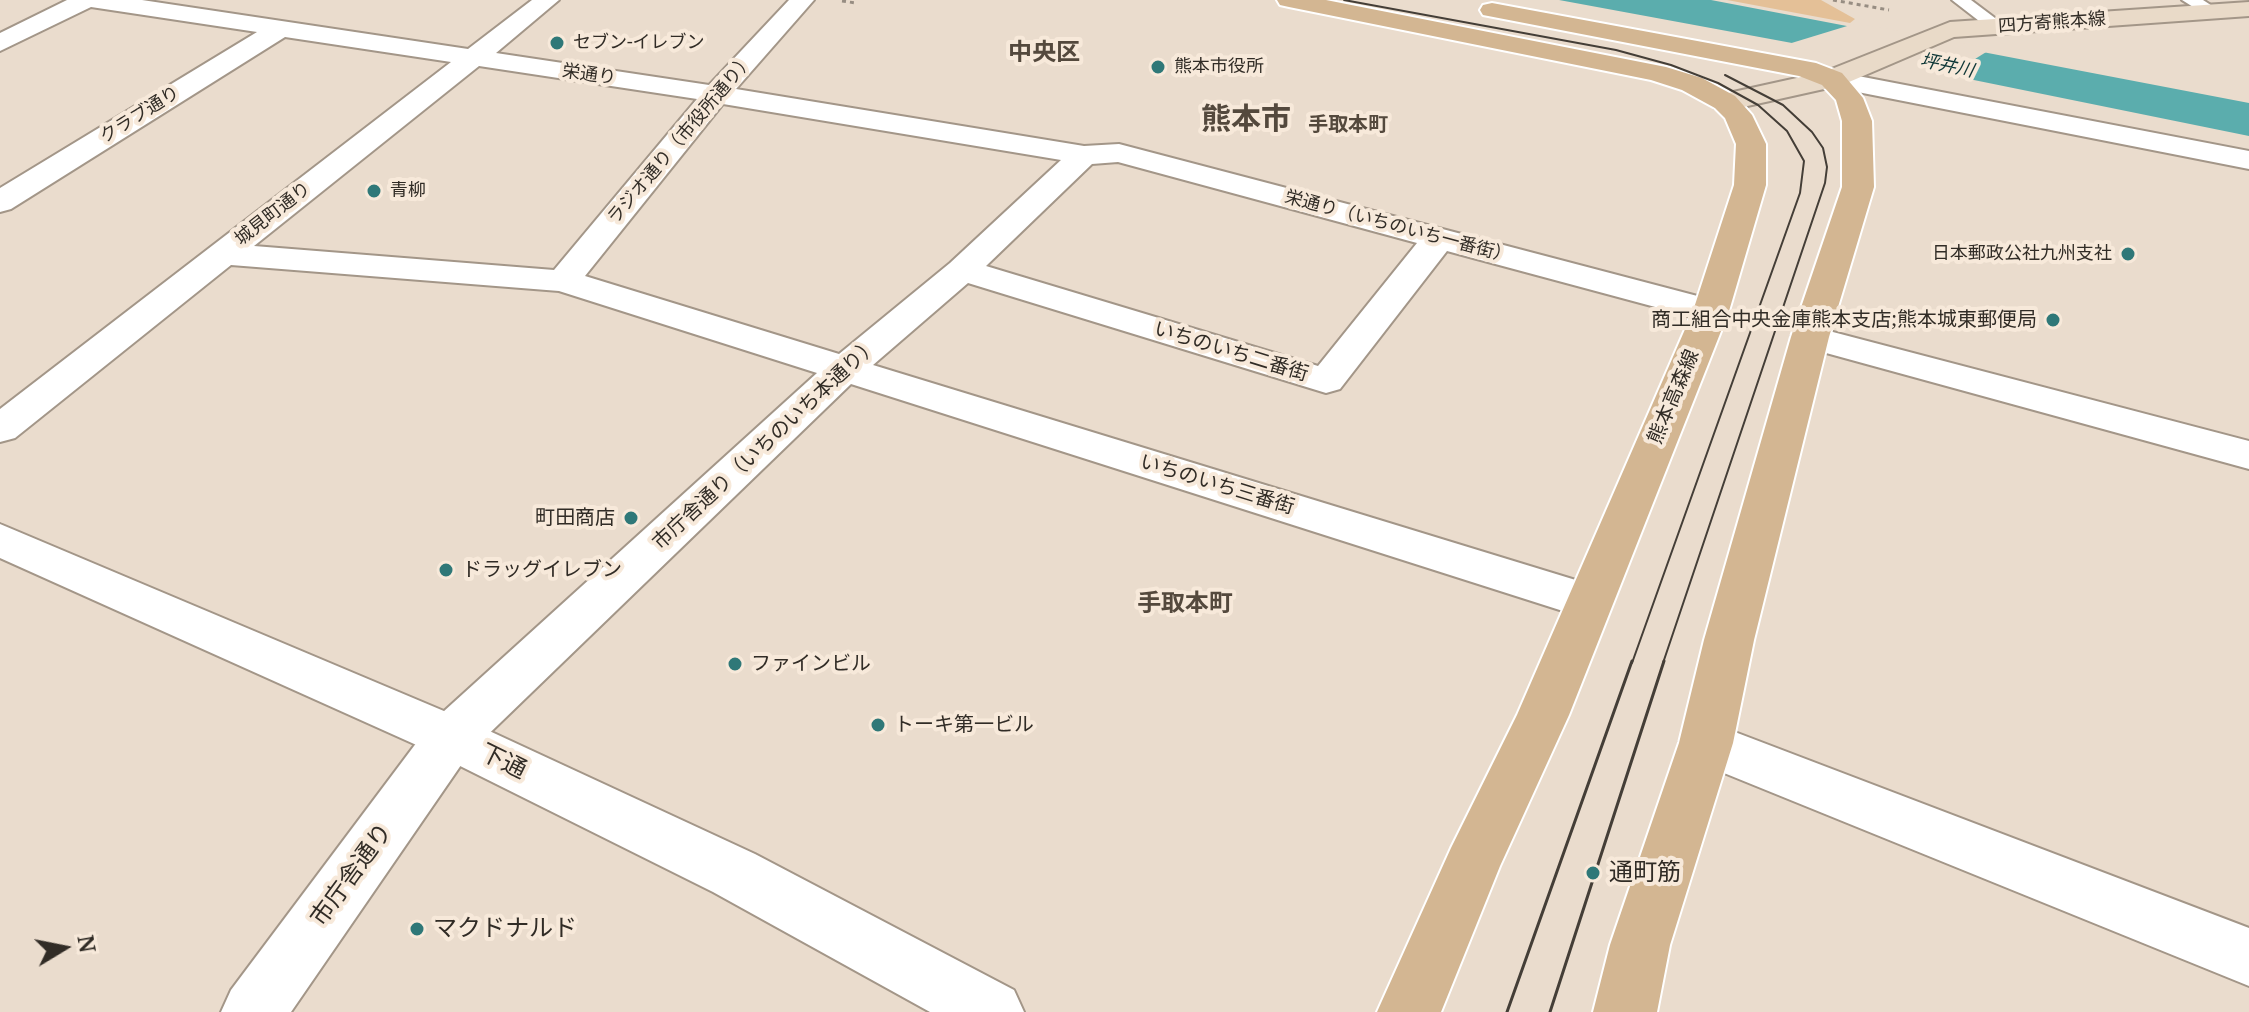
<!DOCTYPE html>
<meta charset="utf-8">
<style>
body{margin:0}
#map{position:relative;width:2249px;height:1012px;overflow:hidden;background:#eadccd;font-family:"Noto Serif",serif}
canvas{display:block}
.north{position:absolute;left:24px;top:908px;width:80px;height:80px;-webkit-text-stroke:6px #f7e9da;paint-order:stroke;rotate:80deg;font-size:22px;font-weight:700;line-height:32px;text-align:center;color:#312c26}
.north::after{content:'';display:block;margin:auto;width:28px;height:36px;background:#312c26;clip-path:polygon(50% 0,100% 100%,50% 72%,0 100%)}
</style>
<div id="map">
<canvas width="2249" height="1012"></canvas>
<div class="north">N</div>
</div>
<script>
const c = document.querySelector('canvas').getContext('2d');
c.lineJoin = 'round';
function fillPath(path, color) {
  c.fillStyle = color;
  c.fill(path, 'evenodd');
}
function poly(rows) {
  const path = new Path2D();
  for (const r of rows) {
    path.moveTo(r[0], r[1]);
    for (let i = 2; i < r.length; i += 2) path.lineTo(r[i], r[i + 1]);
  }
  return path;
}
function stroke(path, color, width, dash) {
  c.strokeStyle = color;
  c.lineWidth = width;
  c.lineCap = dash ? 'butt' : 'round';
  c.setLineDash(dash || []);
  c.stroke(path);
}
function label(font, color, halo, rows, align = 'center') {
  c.font = font + ' "Noto Serif","Noto Sans JP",serif';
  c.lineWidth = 8;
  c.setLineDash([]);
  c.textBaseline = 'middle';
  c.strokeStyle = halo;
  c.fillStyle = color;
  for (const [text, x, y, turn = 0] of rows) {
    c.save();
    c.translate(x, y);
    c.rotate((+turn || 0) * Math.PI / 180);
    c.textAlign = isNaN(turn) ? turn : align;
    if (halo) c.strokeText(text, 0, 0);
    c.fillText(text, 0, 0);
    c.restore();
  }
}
fillPath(poly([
 [1727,0,1821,0,1855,19,1850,23]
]), '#e4c097');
fillPath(poly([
 [1559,0,1711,0,2249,103,2249,136,1792,43]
]), '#5badad');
fillPath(poly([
 [1857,23,1991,49,1943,79,1785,45]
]), '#eadccd');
const service = poly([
 [1952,0,1971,0,2007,27,2004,31,1992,31,1952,0],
 [2182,0,2203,0,2220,11,2218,15,2206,15,2182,0]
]);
const pedestrian = poly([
 [0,524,470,722,755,854,1014,990,1024,1012,930,1012,713,892,432,752,0,558,0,524]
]);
const minor = poly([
 [67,0,142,0,468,49,532,0,559,0,496,53,709,85,789,0,814,0,736,89,1084,146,1119,144,1724,303,1729,311,1724,319,1711,322,1447,251,1340,389,1326,393,968,283,873,365,1605,589,1612,601,1605,613,1588,619,851,384,470,752,291,1012,221,1012,231,990,432,722,817,373,559,291,231,265,15,438,0,442,0,409,451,62,285,37,11,209,0,212,0,188,257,32,91,7,0,51,0,33,67,0],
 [479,66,697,99,554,270,254,246,479,66],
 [723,104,1061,160,950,263,839,354,585,276,723,104],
 [1118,162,1417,243,1318,366,986,266,1092,164,1118,162],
 [1810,326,2249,441,2249,469,1797,345,1791,337,1797,329,1810,326],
 [1706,721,2249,928,2249,986,1687,758,1679,743,1687,728,1706,721]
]);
const tertiary = poly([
 [1832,71,2249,151,2249,169,1822,85,1818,79,1822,73,1832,71]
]);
const secondary = poly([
 [2249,2,2249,16,1954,37,1842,85,1725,111,1715,108,1711,102,1715,96,1824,72,1950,22,2249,2]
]);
const primary = poly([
 [1277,0,1326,0,1666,67,1702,78,1735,96,1752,115,1766,144,1766,185,1729,311,1569,715,1500,866,1441,1012,1377,1012,1451,848,1517,715,1693,311,1734,185,1736,144,1725,118,1715,108,1682,90,1651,80,1289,7,1280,5,1277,0],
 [1492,3,1816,63,1842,73,1863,98,1872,121,1874,187,1829,337,1754,640,1733,743,1670,945,1657,1012,1593,1012,1610,945,1679,743,1704,640,1791,337,1842,187,1842,121,1836,100,1822,85,1799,76,1483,15,1480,10,1483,5,1492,3]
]);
stroke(service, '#a39688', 4);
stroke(pedestrian, '#a39688', 4);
stroke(minor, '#a39688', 4);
stroke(tertiary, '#a39688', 4);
stroke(secondary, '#a39688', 4);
stroke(primary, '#fff', 4);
stroke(poly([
 [1833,0,1889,10],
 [842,1,856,3]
]), '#978d82', 3, [4, 4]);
fillPath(service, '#fff');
fillPath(pedestrian, '#fff');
fillPath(minor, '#fff');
fillPath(tertiary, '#fff');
fillPath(secondary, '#e9dac8');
fillPath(primary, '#d3b692');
stroke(poly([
 [1344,0,1616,50,1671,65,1718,83,1758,105,1787,131,1804,161,1800,193,1632,663],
 [1663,663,1825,183,1827,167,1823,148,1812,132,1783,105,1725,75]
]), '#443e37', 2);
stroke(poly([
 [1507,1012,1632,661],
 [1550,1012,1664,661]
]), '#443e37', 3);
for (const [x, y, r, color] of [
 [557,43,8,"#2f7878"],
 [1158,67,8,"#2f7878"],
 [374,191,8,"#2f7878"],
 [2128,254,8,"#2f7878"],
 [2053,320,8,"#2f7878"],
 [631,518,8,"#2f7878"],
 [446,570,8,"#2f7878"],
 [735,664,8,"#2f7878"],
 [878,725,8,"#2f7878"],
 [1593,873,8,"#2f7878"],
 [417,929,8,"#2f7878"]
]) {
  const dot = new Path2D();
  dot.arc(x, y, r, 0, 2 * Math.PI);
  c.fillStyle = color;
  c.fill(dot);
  stroke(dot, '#f7e9da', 3);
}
label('18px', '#312c26', '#f7e9da', [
 ["四方寄熊本線",2052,23,-4],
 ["栄通り",589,75,8],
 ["クラブ通り",140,115,-32],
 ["ラジオ通り（市役所通り）",681,139,-50],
 ["城見町通り",273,214,-38],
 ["栄通り（いちのいち一番街）",1398,227,15]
]);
label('18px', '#312c26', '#f7e9da', [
 ["セブン-イレブン",573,43],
 ["熊本市役所",1174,67],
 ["青柳",390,191],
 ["日本郵政公社九州支社",2112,254,"right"]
], 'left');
label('italic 18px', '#0d3636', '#f7e9da', [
 ["坪井川",1947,66,12]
]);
label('bold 20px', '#54493d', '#f7e9da', [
 ["手取本町",1348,125]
]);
label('20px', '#312c26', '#f7e9da', [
 ["商工組合中央金庫熊本支店;熊本城東郵便局",2037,320,"right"],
 ["町田商店",615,518,"right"],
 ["ドラッグイレブン",462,570],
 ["ファインビル",751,664],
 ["トーキ第一ビル",894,725]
], 'left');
label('20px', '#312c26', '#f7e9da', [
 ["いちのいち二番街",1231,352,17],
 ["熊本高森線",1674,397,-67],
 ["市庁舎通り（いちのいち本通り）",766,444,-43],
 ["いちのいち三番街",1217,485,17]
]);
label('bold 24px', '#54493d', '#f7e9da', [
 ["中央区",1044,53]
]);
label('bold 24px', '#54493d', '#f7e9da', [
 ["手取本町",1185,604]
]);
label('24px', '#312c26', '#f7e9da', [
 ["下通",503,762,26],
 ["市庁舎通り",352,875,-54]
]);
label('24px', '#312c26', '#f7e9da', [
 ["通町筋",1609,873],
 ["マクドナルド",433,929]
], 'left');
label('bold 30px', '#54493d', '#f7e9da', [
 ["熊本市",1246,120]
]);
</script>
